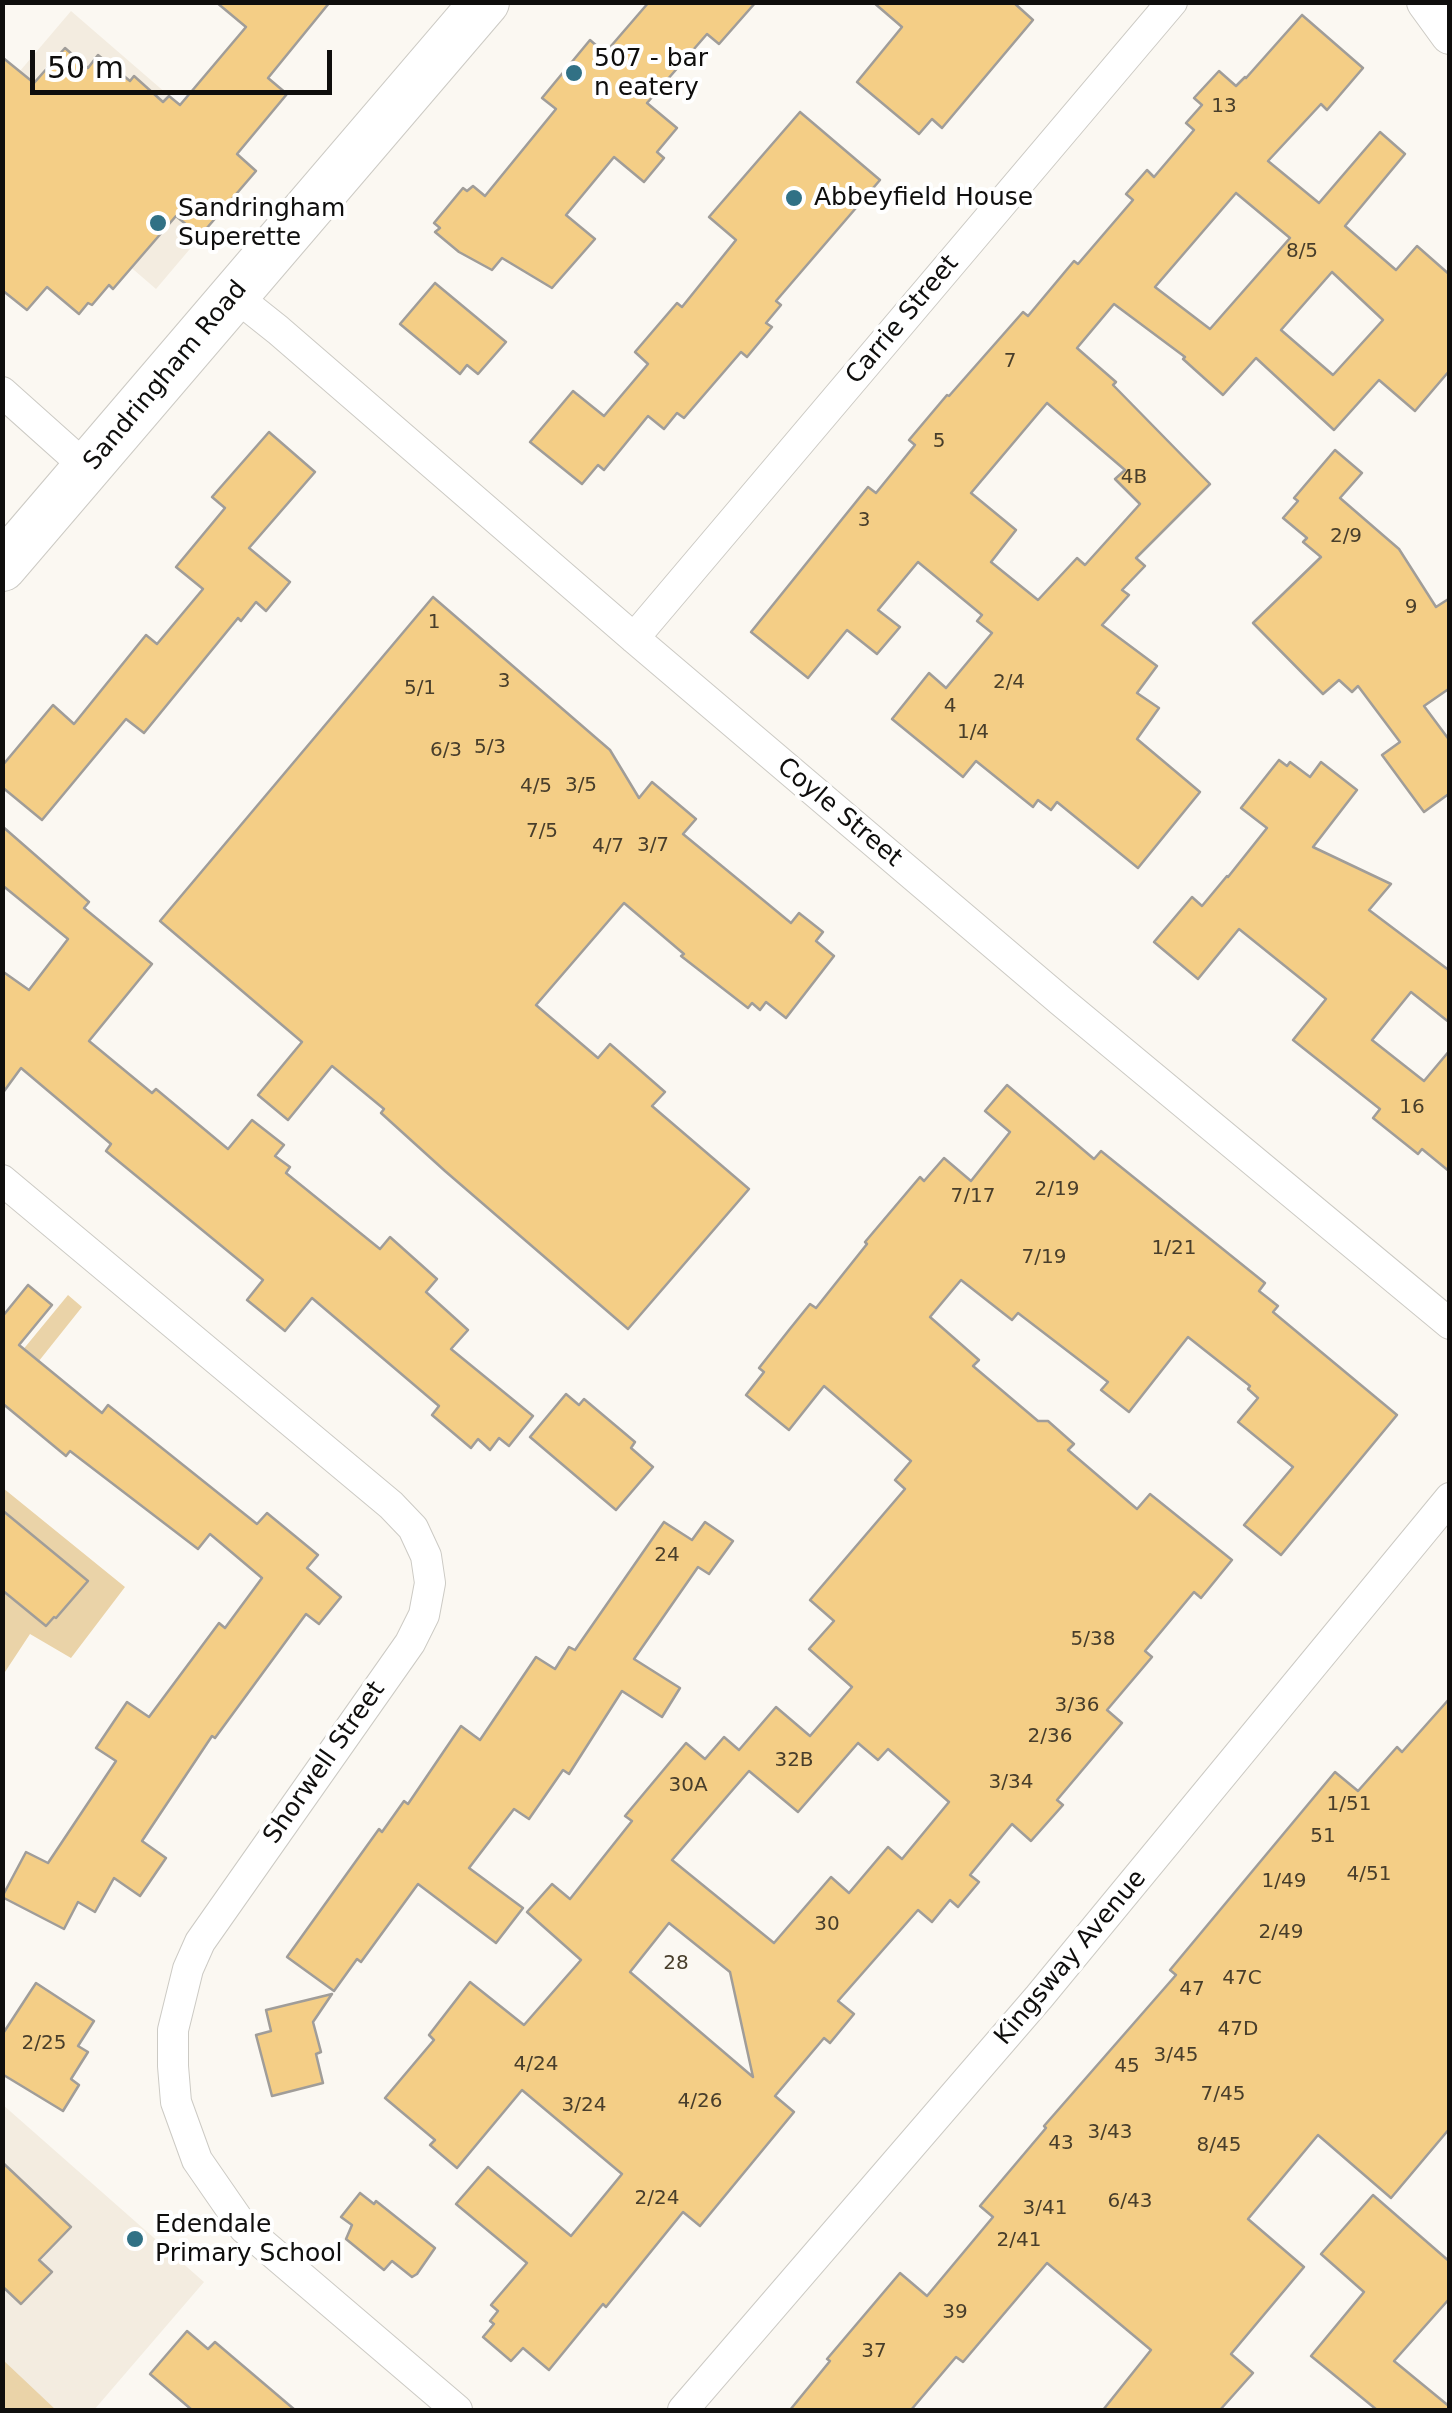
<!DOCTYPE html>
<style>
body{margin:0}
#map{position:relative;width:1452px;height:2413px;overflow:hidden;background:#fbf8f2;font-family:"DejaVu Sans",sans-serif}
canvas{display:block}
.frame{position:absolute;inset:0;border:5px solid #0f0e0d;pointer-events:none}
.scale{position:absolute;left:30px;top:50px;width:302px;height:45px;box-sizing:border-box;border:5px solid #0f0e0d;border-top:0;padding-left:12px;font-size:30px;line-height:35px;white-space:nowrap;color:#0f0e0d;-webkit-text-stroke:8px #fff;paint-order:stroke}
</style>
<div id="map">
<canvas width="1452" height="2413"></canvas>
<div class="frame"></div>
<div class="scale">50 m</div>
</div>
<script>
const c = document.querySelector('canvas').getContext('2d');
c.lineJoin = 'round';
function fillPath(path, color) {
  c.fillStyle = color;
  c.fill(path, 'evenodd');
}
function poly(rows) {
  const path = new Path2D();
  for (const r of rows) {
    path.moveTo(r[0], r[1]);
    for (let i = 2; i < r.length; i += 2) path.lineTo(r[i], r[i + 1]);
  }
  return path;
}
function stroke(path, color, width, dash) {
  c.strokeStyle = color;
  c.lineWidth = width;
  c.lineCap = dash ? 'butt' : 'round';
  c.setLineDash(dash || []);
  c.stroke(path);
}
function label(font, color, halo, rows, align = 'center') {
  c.font = font + ' "DejaVu Sans",sans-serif';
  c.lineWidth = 8;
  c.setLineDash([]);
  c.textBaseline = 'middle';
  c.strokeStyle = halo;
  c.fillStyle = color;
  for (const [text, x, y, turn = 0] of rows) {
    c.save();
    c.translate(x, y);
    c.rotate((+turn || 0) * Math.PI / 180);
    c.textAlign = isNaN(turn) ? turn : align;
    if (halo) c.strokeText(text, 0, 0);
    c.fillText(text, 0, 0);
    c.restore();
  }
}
fillPath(poly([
 [71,11,256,171,156,289,3,157,3,91],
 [2,2104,204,2282,94,2410,3,2410]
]), '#f3ece0');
fillPath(poly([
 [68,1295,82,1307,3,1406,3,1374],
 [3,1488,125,1587,71,1658,30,1634,3,1675],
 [3,2360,56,2410,3,2410]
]), '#ead3a8');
const building = poly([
 [216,2,330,2,268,78,287,94,237,154,256,171,200,236,176,216,113,289,109,285,92,305,88,303,79,314,47,287,27,310,2,290,2,57,34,83,65,48,88,68,98,55,130,81,134,76,163,102,169,96,180,105,246,27,216,2],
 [649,2,756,2,719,44,707,34,647,103,677,128,657,152,664,158,644,182,614,157,566,215,595,239,552,288,502,258,492,270,459,252,435,232,440,228,434,223,463,188,467,191,473,186,485,196,556,109,542,98,590,40,605,53,649,2],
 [873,2,1013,2,1033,20,942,128,932,119,919,134,857,82,902,27,873,2],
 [1302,15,1363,68,1327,110,1321,104,1268,161,1319,203,1380,132,1405,154,1345,226,1396,270,1417,246,1450,275,1450,370,1415,411,1379,380,1334,430,1256,358,1223,395,1183,359,1185,357,1114,304,1077,348,1116,382,1113,385,1210,484,1136,558,1145,566,1122,590,1129,595,1102,625,1157,666,1137,693,1159,708,1137,739,1200,792,1138,868,1057,802,1051,810,1038,800,1033,807,976,761,963,777,892,719,929,673,946,688,992,633,977,621,982,615,918,562,878,610,900,627,877,654,847,630,808,678,751,632,868,487,876,493,915,445,909,440,947,395,949,396,1023,312,1028,316,1074,261,1078,264,1133,200,1126,194,1147,170,1154,177,1194,130,1186,123,1202,105,1194,98,1219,71,1236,86,1245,77,1246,78,1302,15],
 [1236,193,1290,238,1210,329,1155,287,1236,193],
 [1332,272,1383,320,1333,375,1281,330,1332,272],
 [1047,403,1125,470,1115,479,1140,504,1085,565,1077,558,1038,600,991,562,1016,530,971,493,1047,403],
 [800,112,880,180,776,301,781,305,766,323,772,327,747,357,741,352,684,418,677,413,664,429,648,416,604,470,598,465,582,484,530,442,573,391,604,416,648,364,635,352,677,303,682,307,736,240,709,217,800,112],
 [435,283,506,342,478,374,467,365,460,374,400,324,435,283],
 [269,432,315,472,249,548,290,582,266,611,256,602,241,621,238,618,144,733,126,719,42,820,2,787,2,766,53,705,74,724,146,635,157,644,203,589,176,567,225,508,212,497,269,432],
 [1335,450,1362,473,1340,498,1399,549,1436,607,1450,598,1450,688,1424,706,1450,741,1450,793,1424,812,1382,755,1400,742,1358,686,1352,692,1339,680,1323,694,1253,623,1321,557,1303,542,1307,538,1283,518,1298,501,1294,498,1335,450],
 [433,597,610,750,639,798,652,782,696,819,683,834,791,923,799,913,823,932,816,941,834,956,786,1018,766,1002,760,1010,752,1003,748,1008,681,956,684,954,624,903,536,1005,598,1058,610,1044,665,1092,652,1106,749,1189,628,1329,445,1171,381,1113,384,1109,332,1066,288,1120,258,1095,302,1042,160,921,433,597],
 [1279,760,1287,766,1290,762,1310,777,1321,762,1357,790,1313,847,1391,884,1369,910,1450,971,1450,1023,1411,992,1372,1040,1424,1081,1450,1050,1450,1172,1422,1149,1418,1154,1373,1118,1380,1109,1293,1040,1326,999,1239,929,1198,979,1154,942,1192,897,1202,906,1227,876,1228,877,1267,828,1241,808,1279,760],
 [2,826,89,902,84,908,152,964,89,1041,152,1093,156,1089,228,1149,252,1120,284,1145,275,1156,290,1167,286,1173,380,1249,390,1237,437,1279,426,1292,468,1330,451,1349,533,1416,509,1446,499,1438,490,1450,478,1439,471,1448,432,1415,439,1406,312,1298,285,1331,247,1300,263,1280,106,1151,111,1144,21,1068,2,1094,2,971,29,990,68,939,2,885,2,826],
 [1007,1085,1094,1159,1101,1151,1265,1283,1259,1291,1278,1306,1273,1312,1397,1415,1281,1555,1244,1525,1293,1467,1238,1422,1258,1398,1248,1389,1250,1386,1188,1337,1129,1412,1101,1390,1108,1382,1018,1313,1012,1320,961,1280,930,1317,979,1360,973,1366,1038,1421,1048,1421,1074,1444,1068,1450,1137,1509,1150,1494,1232,1560,1201,1598,1194,1592,1145,1651,1152,1657,1107,1710,1122,1723,1057,1800,1063,1805,1031,1841,1012,1824,970,1875,979,1882,958,1907,950,1900,932,1922,918,1910,838,2001,854,2014,830,2043,824,2038,775,2096,794,2112,700,2226,683,2212,606,2307,603,2304,549,2370,523,2348,511,2361,483,2337,494,2324,490,2321,498,2311,491,2305,527,2263,456,2204,488,2167,571,2236,622,2174,522,2090,457,2168,430,2145,435,2140,385,2098,434,2040,429,2035,470,1982,524,2025,581,1960,527,1912,552,1884,570,1899,632,1821,625,1816,686,1743,705,1759,724,1737,739,1750,776,1707,810,1736,852,1687,809,1649,834,1621,810,1600,905,1489,895,1480,911,1461,824,1386,789,1430,746,1395,764,1372,759,1368,789,1330,810,1304,816,1308,867,1244,865,1242,920,1177,924,1181,944,1158,971,1181,1010,1132,985,1111,1007,1085],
 [858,1743,878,1760,888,1749,949,1802,902,1859,888,1847,849,1893,831,1877,774,1943,672,1860,749,1771,798,1812,858,1743],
 [669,1923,730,1972,753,2077,630,1972,669,1923],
 [28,1285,52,1305,19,1345,102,1413,108,1405,257,1524,267,1513,318,1555,307,1568,341,1597,319,1624,306,1614,215,1738,212,1736,142,1841,166,1858,140,1896,114,1878,95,1912,78,1902,64,1929,2,1897,26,1852,48,1863,116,1761,96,1748,127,1702,149,1717,219,1623,225,1628,262,1578,210,1534,198,1549,70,1451,66,1456,2,1403,2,1317,28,1285],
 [566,1394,579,1405,584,1399,635,1442,631,1448,653,1467,616,1510,530,1437,566,1394],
 [2,1510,88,1581,56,1618,54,1617,46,1626,2,1590,2,1510],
 [664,1522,692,1540,705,1522,733,1541,709,1574,698,1567,634,1659,680,1688,662,1717,622,1691,569,1774,563,1770,529,1819,514,1809,469,1868,523,1908,496,1943,418,1884,361,1962,357,1959,334,1991,287,1957,379,1829,382,1832,404,1801,408,1804,461,1726,480,1740,536,1657,555,1669,569,1647,575,1650,664,1522],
 [1450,1698,1450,2128,1391,2198,1318,2135,1248,2219,1304,2267,1231,2354,1253,2373,1220,2410,1103,2410,1151,2350,1047,2263,963,2362,956,2357,911,2410,790,2410,830,2361,827,2359,900,2273,927,2296,993,2217,980,2206,1046,2128,1044,2126,1176,1975,1170,1970,1335,1772,1358,1791,1397,1747,1402,1752,1450,1698],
 [36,1983,94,2021,78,2046,88,2052,71,2079,79,2085,63,2111,2,2074,2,2035,36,1983],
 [332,1994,313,2022,321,2052,316,2054,323,2083,272,2096,256,2035,271,2031,266,2010,332,1994],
 [2,2162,71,2227,39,2260,52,2272,21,2304,2,2286,2,2162],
 [360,2193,374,2204,376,2201,435,2248,417,2274,412,2277,392,2261,384,2270,346,2239,352,2225,341,2217,360,2193],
 [1373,2195,1450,2262,1450,2298,1394,2361,1450,2407,1450,2410,1377,2410,1311,2356,1364,2292,1321,2254,1373,2195],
 [187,2331,208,2349,215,2342,295,2410,192,2410,150,2374,187,2331]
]);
fillPath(building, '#f4ce86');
stroke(building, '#a09d99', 2.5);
const minor = poly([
 [234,295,278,330,634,638,1061,1001,1450,1324],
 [2,392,87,468],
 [634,638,1172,2],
 [2,1180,391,1505,413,1528,426,1556,430,1583,424,1615,410,1643,200,1942,188,1969,173,2030,173,2066,176,2102,197,2160,244,2228,457,2410],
 [683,2410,1039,1997,1450,1498]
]);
const tertiary = poly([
 [1426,2,1450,35]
]);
const primary = poly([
 [2,567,485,2]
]);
stroke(minor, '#cccac4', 32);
stroke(tertiary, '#cccac4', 40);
stroke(primary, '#cccac4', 50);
stroke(minor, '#fff', 30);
stroke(tertiary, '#fff', 38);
stroke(primary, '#fff', 48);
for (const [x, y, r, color] of [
 [574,73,10,"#317185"],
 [794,198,10,"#317185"],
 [158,223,10,"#317185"],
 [135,2239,10,"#317185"]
]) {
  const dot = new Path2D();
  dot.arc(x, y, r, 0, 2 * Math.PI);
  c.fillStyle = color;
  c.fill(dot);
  stroke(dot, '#fff', 4);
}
label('20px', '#483e2b', null, [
 ["13",1224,107],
 ["8/5",1302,252],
 ["7",1010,362],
 ["5",939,442],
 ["4B",1134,478],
 ["3",864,521],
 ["2/9",1346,537],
 ["9",1411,608],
 ["1",434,623],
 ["3",504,682],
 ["2/4",1009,683],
 ["5/1",420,689],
 ["4",950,707],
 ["1/4",973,733],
 ["5/3",490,748],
 ["6/3",446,751],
 ["3/5",581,786],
 ["4/5",536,787],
 ["7/5",542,832],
 ["3/7",653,846],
 ["4/7",608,847],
 ["16",1412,1108],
 ["2/19",1057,1190],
 ["7/17",973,1197],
 ["1/21",1174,1249],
 ["7/19",1044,1258],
 ["24",667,1556],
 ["5/38",1093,1640],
 ["3/36",1077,1706],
 ["2/36",1050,1737],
 ["32B",794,1761],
 ["3/34",1011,1783],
 ["30A",688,1786],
 ["1/51",1349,1805],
 ["51",1323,1837],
 ["4/51",1369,1875],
 ["1/49",1284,1882],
 ["30",827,1925],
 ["2/49",1281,1933],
 ["28",676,1964],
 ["47C",1242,1979],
 ["47",1192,1990],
 ["47D",1238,2030],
 ["2/25",44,2044],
 ["3/45",1176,2056],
 ["4/24",536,2065],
 ["45",1127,2067],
 ["7/45",1223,2095],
 ["4/26",700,2102],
 ["3/24",584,2106],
 ["3/43",1110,2133],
 ["43",1061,2144],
 ["8/45",1219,2146],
 ["2/24",657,2199],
 ["6/43",1130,2202],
 ["3/41",1045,2209],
 ["2/41",1019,2241],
 ["39",955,2313],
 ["37",874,2352]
]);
label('25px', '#0f0e0d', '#fff', [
 ["507 - bar",594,59],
 ["n eatery",594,88],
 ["Abbeyfield House",814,198],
 ["Sandringham",178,209],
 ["Superette",178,238],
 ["Edendale",155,2225],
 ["Primary School",155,2254]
], 'left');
label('25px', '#0f0e0d', '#fff', [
 ["Carrie Street",903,320,-50],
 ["Sandringham Road",166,376,-50],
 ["Coyle Street",839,813,40],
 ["Shorwell Street",325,1763,-55],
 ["Kingsway Avenue",1071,1958,-50]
]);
</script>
